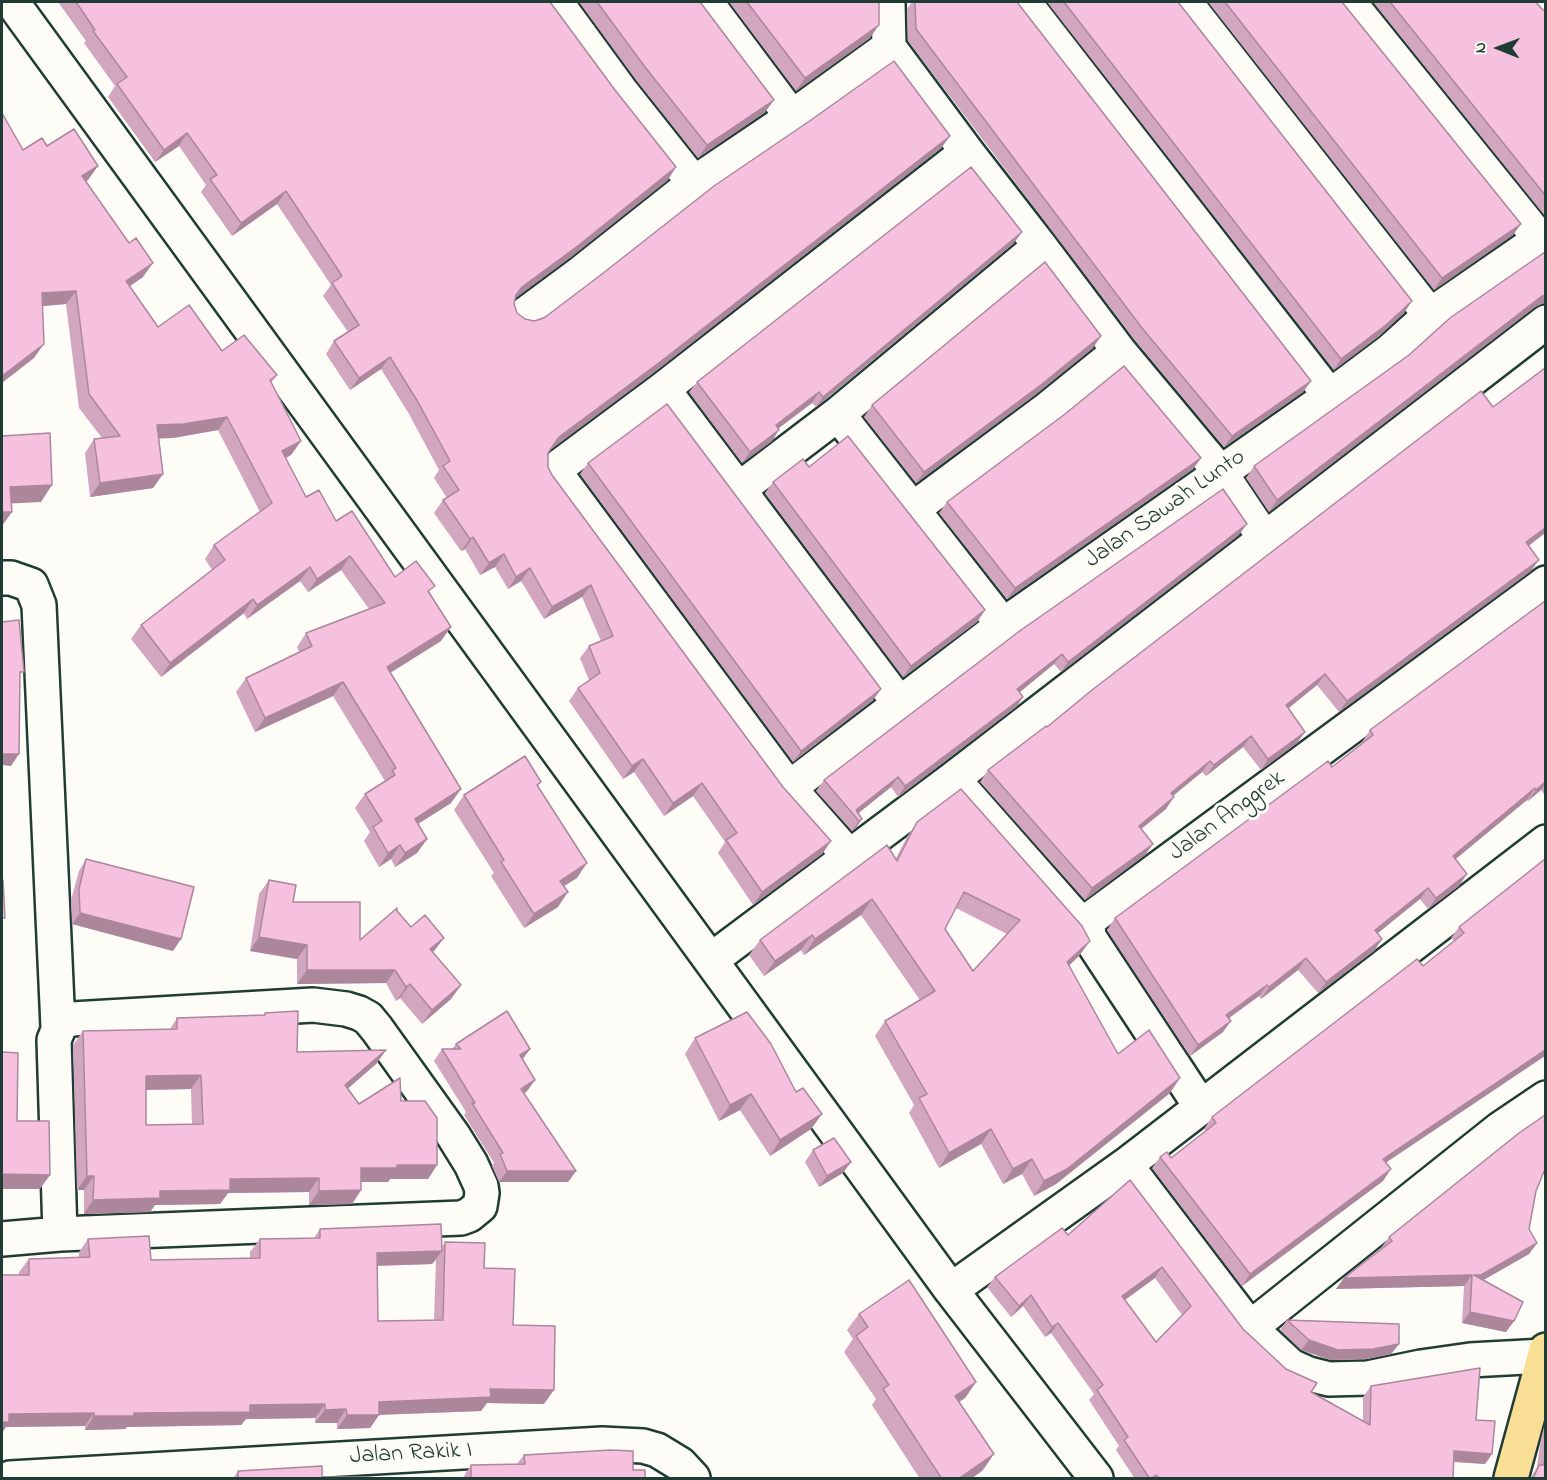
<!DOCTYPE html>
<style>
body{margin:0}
#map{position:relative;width:1547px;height:1480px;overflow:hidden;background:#fdfcf7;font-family:"Indie Flower",sans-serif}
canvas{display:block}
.frame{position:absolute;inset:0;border:3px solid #1f3d34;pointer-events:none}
.north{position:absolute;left:1469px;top:18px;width:60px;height:60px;-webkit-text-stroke:4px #fdfcf7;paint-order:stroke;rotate:271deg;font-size:16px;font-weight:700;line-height:24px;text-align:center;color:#1f3d34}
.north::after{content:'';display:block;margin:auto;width:21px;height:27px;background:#1f3d34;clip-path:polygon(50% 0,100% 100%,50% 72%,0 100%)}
</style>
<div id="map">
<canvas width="1547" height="1480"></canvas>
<div class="frame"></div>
<div class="north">N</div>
</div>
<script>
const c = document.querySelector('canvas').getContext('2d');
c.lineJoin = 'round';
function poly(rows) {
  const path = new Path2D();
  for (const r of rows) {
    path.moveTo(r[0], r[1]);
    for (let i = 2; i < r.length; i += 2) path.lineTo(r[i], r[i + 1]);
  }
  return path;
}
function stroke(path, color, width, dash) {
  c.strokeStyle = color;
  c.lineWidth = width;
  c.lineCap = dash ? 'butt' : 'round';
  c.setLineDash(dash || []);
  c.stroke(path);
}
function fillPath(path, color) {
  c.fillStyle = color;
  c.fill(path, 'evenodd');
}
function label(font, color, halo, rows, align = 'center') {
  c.font = font + ' "Indie Flower",sans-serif';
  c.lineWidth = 6;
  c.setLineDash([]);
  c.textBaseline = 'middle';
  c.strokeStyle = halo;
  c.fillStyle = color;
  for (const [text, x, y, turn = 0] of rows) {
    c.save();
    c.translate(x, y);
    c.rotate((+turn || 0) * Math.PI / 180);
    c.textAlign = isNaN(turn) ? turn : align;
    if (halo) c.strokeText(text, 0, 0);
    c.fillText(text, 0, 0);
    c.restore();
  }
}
const minor = poly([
 [12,2,951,1290,1096,1478],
 [556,2,621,91,694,183],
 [706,2,792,117],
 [888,2,889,47,967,152,1040,246,1119,351,1220,472,1265,539],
 [1024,2,1330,396],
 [1185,2,1430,315],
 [1349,2,1540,239],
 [1542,2,1546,6],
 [524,315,582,272,694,183,792,117,889,47],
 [663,389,899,703],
 [838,414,1003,625],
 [738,490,838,414,1040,246],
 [913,509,1046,410,1119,351],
 [2,578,11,578,31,585,39,605,58,1027],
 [953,779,1088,932],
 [789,788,1003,625,1330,396,1390,351,1430,315,1546,235],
 [850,857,789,788,558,476,557,470,561,465,663,389,967,152],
 [711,960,953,779,1546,322],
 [1201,1107,1089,937,1088,926,1090,921,1094,916,1546,583],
 [1126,1165,1250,1328,1500,1129,1546,1098],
 [2,1239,60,1234,461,1218,469,1215,480,1206,482,1193,481,1186,471,1164,453,1135,377,1029,368,1018,359,1013,346,1009,313,1005,72,1019,61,1023,54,1040,60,1234],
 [951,1290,1126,1165,1546,842],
 [1250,1328,1291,1366,1309,1374,1329,1379,1368,1378,1421,1367,1470,1360,1544,1356],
 [10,1478,602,1444,643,1446,657,1450,680,1464,693,1478]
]);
const major = poly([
 [1511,1478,1546,1350]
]);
stroke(minor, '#1f3d34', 38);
stroke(major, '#1f3d34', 38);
stroke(minor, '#fdfcf7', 33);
stroke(major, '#f9df96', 33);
fillPath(poly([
 [58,2,550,2,668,180,571,257,515,298,514,304,517,313,525,319,534,321,950,136,941,148,652,374,550,450,548,453,548,467,552,475,783,787,831,841,822,854,753,905,718,853,725,842,693,796,664,816,634,772,623,779,569,701,578,688,589,680,580,658,589,646,601,641,582,597,544,619,521,581,508,589,495,567,480,575,465,549,461,551,434,513,443,500,447,498,434,478,439,470,409,414,381,369,350,390,326,354,334,341,348,332,323,296,331,285,277,204,232,236,201,192,206,185,179,146,155,162,108,97,115,86,84,43,86,41],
 [579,2,700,2,774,100,765,112,698,158,636,80],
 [729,2,879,2,870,38,796,91],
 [912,2,1017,2,1311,381,1303,392,1224,447,1134,339,908,41,907,9],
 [1047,2,1178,2,1404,313,1378,337,1334,370],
 [1208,2,1342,2,1513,235,1434,290],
 [1373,2,1536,2,1541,8,1545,11,1545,216],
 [47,146,88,180,86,181,143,277,130,286,158,327,222,351,277,375,271,383,301,441,291,455,286,458,306,497,336,521,395,577,430,593,441,641,390,673,451,803,418,824,427,839,417,853,395,867,391,859,379,867,364,841,370,832,355,808,365,794,385,781,333,696,255,732,236,692,246,678,299,652,297,647,306,633,369,609,341,570,308,592,300,581,247,619,244,613,161,677,131,639,141,625,212,570,205,559,214,545,260,512,218,430,173,438,159,438,163,474,153,488,90,497,85,453,94,439,102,438,79,408,66,304,42,306,34,358,23,150],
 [1014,243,816,407,812,403,778,429,772,441,742,463,689,392,697,382],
 [1544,303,1535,307,1269,512,1246,478,1254,466,1409,355],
 [1093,348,1035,395,916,483,864,417,872,405],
 [1545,368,1545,533,1529,546,1531,571,1339,712,1317,685,1288,708,1305,732,1297,743,1261,770,1243,747,1206,776,1202,772,1173,796,1166,809,1141,829,1153,844,1145,855,1085,900,980,782,988,770,1493,407],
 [1201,458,1193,469,1007,599,939,513,947,502],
 [588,463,881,689,873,700,793,762,580,474],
 [809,467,985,610,977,622,903,677,765,493,773,482],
 [1239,535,1061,672,1054,664,1020,692,1023,697,1016,707,898,797,891,787,858,813,862,819,855,829,852,831,816,791,824,780],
 [1545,601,1545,793,1544,794,1541,790,1528,801,1527,800,1455,859,1459,886,1428,909,1420,899,1377,933,1382,939,1374,951,1318,993,1298,970,1261,999,1259,996,1229,1018,1223,1032,1190,1056,1107,930,1115,918,1332,767,1363,743,1362,742,1370,730],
 [541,782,538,786,577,878,563,886,558,907,524,928,491,876,494,873,454,810,464,795],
 [917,822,1079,956,1069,965,1118,1054,1170,1093,1056,1184,1034,1196,1022,1174,1003,1184,981,1144,939,1168,909,1113,914,1105,875,1036,885,1021,920,1000,861,915,804,955,801,950,764,976,749,955,760,940,896,858,907,837],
 [956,908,1007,934,973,971,945,929],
 [86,859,173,951,72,924,71,900,79,871],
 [1545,859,1386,1163,1383,1181,1242,1286,1152,1168,1160,1157,1171,1158,1206,1131,1204,1129,1212,1117,1423,966,1454,941,1451,938,1459,927],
 [269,880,293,902,360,940,397,911,411,927,444,938,433,952,461,985,451,999,422,1024,400,998,396,1001,386,983,297,984,297,959,250,951,259,894],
 [265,1013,297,1052,386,1050,376,1064,348,1088,359,1104,401,1101,437,1165,428,1179,390,1179,388,1182,361,1182,361,1190,352,1204,309,1205,309,1192,228,1193,220,1204,155,1205,150,1212,84,1214,84,1190,77,1190,73,1045,83,1031,170,1029,177,1018,264,1015],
 [191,1089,192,1124,146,1125,146,1090],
 [695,1038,796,1092,822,1114,811,1129,770,1156,740,1110,719,1121,685,1054],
 [456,1044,530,1049,522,1060,535,1080,527,1091,524,1094,576,1171,568,1182,499,1182,492,1166,494,1163,464,1115,466,1112,434,1061,442,1049,452,1049],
 [813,1150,843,1173,819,1187,805,1162],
 [1130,1180,1243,1329,1311,1392,1363,1421,1363,1397,1371,1386,1476,1420,1492,1454,1485,1464,1453,1462,1453,1479,1135,1479,1116,1450,1119,1446,1089,1400,1094,1394,1051,1333,1045,1337,1023,1306,1011,1317,987,1287,995,1277,1068,1235],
 [1155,1278,1182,1315,1156,1342,1125,1300],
 [1536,1191,1529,1229,1537,1243,1529,1254,1483,1280,1514,1321,1506,1332,1462,1323,1464,1286,1336,1289,1344,1278,1382,1249,1381,1248,1389,1237],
 [320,1229,442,1247,445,1242,484,1268,513,1325,544,1404,487,1403,481,1411,379,1415,370,1428,337,1429,337,1423,315,1423,315,1418,246,1419,241,1425,127,1427,125,1429,85,1430,85,1426,6,1427,19,1272,29,1259,79,1257,79,1252,88,1239,151,1260,250,1258,250,1252,260,1239,314,1238],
 [436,1260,434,1320,378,1321,377,1266,432,1264],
 [859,1314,976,1382,965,1398,959,1402,983,1470,971,1479,920,1479,872,1405,876,1399,844,1352,853,1339,847,1330],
 [1287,1320,1399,1344,1391,1354,1366,1359,1331,1360,1301,1350,1280,1330],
 [1545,1423,1545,1479,1530,1479,1537,1467,1541,1439],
 [524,1455,633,1470,645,1479,462,1479,471,1465,517,1464],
 [238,1471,322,1477,371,1479,233,1479]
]), '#d3a6c0');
fillPath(poly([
 [879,25,870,38,796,91,805,78],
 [774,100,765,112,698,158,707,145],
 [187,133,179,146,155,162,164,150],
 [950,136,941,148,652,374,550,450,559,437],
 [98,166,88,180,73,190,82,176],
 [676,167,668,180,571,257,513,300,522,287],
 [286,191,277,204,232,236,241,223],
 [1521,224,1513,235,1434,290,1442,278],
 [1022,232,1014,243,816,407,823,397],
 [153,263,143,277,117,295,126,281],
 [76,291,66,304,32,307,42,293],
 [1545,295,1545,304,1544,303,1535,307,1269,512,1277,500,1542,296],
 [1412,301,1404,313,1378,337,1334,370,1341,359],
 [1101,336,1093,348,1035,395,916,483,924,472],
 [44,344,34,358,2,383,2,376],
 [390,357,381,369,350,390,359,378],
 [1311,381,1303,392,1224,447,1232,436],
 [819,392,812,403,768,436,776,425],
 [227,417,218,430,173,438,147,439,157,425],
 [779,430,772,441,742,463,750,452],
 [301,441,291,455,272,465,282,451],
 [1201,458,1193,469,1007,599,1015,588],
 [163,474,153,488,90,497,100,483],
 [52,485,41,502,2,504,10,487],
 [2,512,12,512,2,526],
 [1247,524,1239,535,1061,672,1068,662],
 [1545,528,1545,533,1518,553,1526,542],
 [473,537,465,549,461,551,470,539],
 [504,554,495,567,480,575,489,563],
 [350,556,341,570,308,592,317,579],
 [1539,560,1531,571,1339,712,1347,701],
 [310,567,300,581,247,619,257,605],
 [530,568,521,581,508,589,516,577],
 [591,585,582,597,544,619,552,607],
 [253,599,244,613,161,677,170,663],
 [985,610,977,622,903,677,911,666],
 [451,627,441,641,377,681,387,667],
 [1062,654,1054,664,1010,700,1017,689],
 [1325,674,1317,685,1278,717,1286,705],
 [343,682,333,696,255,732,265,718],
 [881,689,873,700,793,762,801,751],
 [1023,697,1016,707,898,797,905,786],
 [1305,732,1297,743,1261,770,1268,759],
 [1251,736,1243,747,1206,776,1214,765],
 [2,754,19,754,11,766,2,765],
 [643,759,634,772,623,779,632,766],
 [1210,761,1202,772,1163,804,1171,793],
 [898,777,891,787,855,816,856,810],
 [1545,782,1545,784,1541,790,1528,801,1536,790],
 [702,783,693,796,664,816,673,803],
 [1535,788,1527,800,1445,868,1453,856],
 [461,789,451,803,405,832,415,819],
 [1174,797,1166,809,1131,837,1139,826],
 [862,819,855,829,852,831,859,821],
 [427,839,417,853,395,867,405,853],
 [831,841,822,854,753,905,762,892],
 [1153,844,1145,855,1085,900,1092,888],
 [400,845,391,859,379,867,388,853],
 [587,863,577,878,550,895,560,881],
 [1467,874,1459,886,1428,909,1436,898],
 [1428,888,1420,899,1367,942,1375,930],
 [568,892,558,907,524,928,534,914],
 [872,899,861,915,804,955,815,939],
 [80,913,181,939,173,951,72,924],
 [812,935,801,950,764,976,775,961],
 [259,937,307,945,297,959,250,951],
 [444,938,434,951,421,963,430,949],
 [1382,939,1374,951,1318,993,1326,982],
 [1090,941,1079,956,1057,977,1067,962],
 [1306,958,1298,970,1261,999,1269,987],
 [307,970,395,970,386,983,297,984],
 [410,984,400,998,396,1001,406,987],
 [461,985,451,999,422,1024,432,1010],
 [1267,985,1259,996,1218,1026,1226,1015],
 [1231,1021,1223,1032,1190,1056,1198,1045],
 [530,1049,522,1060,520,1055],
 [386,1050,376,1064,336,1099,345,1085],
 [1545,1050,1545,1056,1375,1170,1383,1159],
 [201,1075,191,1089,137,1090,146,1076],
 [1180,1078,1170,1093,1056,1184,1034,1196,1044,1181],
 [535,1080,527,1091,513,1101,521,1089],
 [751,1094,740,1110,719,1121,730,1105],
 [822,1114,811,1129,770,1156,780,1140],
 [991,1129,981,1144,939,1168,949,1153],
 [1032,1159,1022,1174,1003,1184,1013,1169],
 [851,1162,843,1173,819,1187,827,1176],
 [397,1165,437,1165,428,1179,390,1179,388,1182,351,1182,361,1168],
 [1391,1169,1383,1181,1242,1286,1250,1274],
 [507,1171,576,1171,568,1182,499,1182],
 [2,1174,50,1175,40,1189,2,1189],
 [87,1176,94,1176,84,1190,77,1190],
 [319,1178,309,1192,228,1193,220,1204,155,1205,150,1212,84,1214,93,1200,160,1191,230,1179],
 [361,1190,352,1204,309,1205,319,1191],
 [1537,1243,1529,1254,1473,1286,1474,1275],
 [442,1251,432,1264,367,1266,377,1253],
 [1162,1267,1155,1278,1115,1307,1122,1296],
 [1472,1275,1464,1286,1336,1289,1344,1278],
 [1031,1295,1023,1306,1011,1317,1019,1306],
 [1470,1312,1514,1321,1506,1332,1462,1323],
 [1058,1323,1051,1333,1045,1337,1052,1327],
 [1309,1340,1399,1344,1391,1354,1366,1359,1331,1360,1301,1350],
 [976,1382,965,1398,944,1412,955,1396],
 [490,1389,554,1390,544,1404,487,1403,481,1411,372,1415,379,1415,370,1428,337,1429,347,1415,379,1402],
 [325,1404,315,1418,246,1419,241,1425,127,1427,125,1429,85,1430,94,1416,250,1405],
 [346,1409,337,1423,315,1423,325,1410],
 [94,1413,85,1426,6,1427,2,1433,2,1422,9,1414],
 [1454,1451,1492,1454,1485,1464,1446,1461],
 [994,1454,983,1470,971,1479,958,1479]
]), '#ac879c');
const building = poly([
 [76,2,550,2,615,90,676,167,579,245,522,287,516,295,514,304,517,313,525,319,534,321,544,318,602,274,714,186,811,120,894,61,950,136,660,362,559,437,548,453,548,467,552,475,783,787,831,841,762,892,726,840,737,833,702,783,673,803,643,759,632,766,578,688,600,673,589,646,613,636,591,585,552,607,530,568,516,577,504,554,489,563,473,537,470,539,443,500,459,490,443,466,450,461,418,402,390,357,359,378,334,341,359,325,332,283,342,276,286,191,241,223,210,179,217,175,187,133,164,150,117,84,127,77,93,31,95,30,76,2],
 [597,2,700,2,774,100,707,145,645,67,597,2],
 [747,2,879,2,879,25,805,78,747,2],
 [915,2,1017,2,1311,381,1232,436,1142,328,916,29,915,2],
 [1064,2,1178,2,1412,301,1386,325,1341,359,1064,2],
 [1225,2,1342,2,1521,224,1442,278,1225,2],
 [1390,2,1536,2,1541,8,1545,11,1545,195,1390,2],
 [2,113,23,150,42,138,47,146,74,129,98,166,82,176,129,243,136,238,153,263,126,281,158,327,189,305,222,351,244,335,277,375,270,380,301,441,282,451,306,497,319,490,336,521,352,511,395,577,416,561,435,586,428,591,451,627,387,667,461,789,415,819,427,839,405,853,400,845,388,853,373,827,382,821,365,794,395,775,392,770,396,768,343,682,265,718,246,678,312,646,306,633,385,603,350,556,317,579,310,567,257,605,253,599,170,663,141,625,225,560,214,545,272,503,227,417,183,424,157,425,163,474,100,483,94,439,120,436,89,394,76,291,42,293,44,344,2,376,2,113],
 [971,167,1022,232,823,397,819,392,776,425,779,430,750,452,697,382,971,167],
 [1545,252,1545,295,1542,296,1277,500,1254,466,1409,355,1450,318,1545,252],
 [1045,262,1101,336,1042,384,924,472,872,405,1045,262],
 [1124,366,1201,458,1015,588,947,502,1065,414,1124,366],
 [1545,368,1545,528,1526,542,1539,560,1347,701,1325,674,1286,705,1305,732,1268,759,1251,736,1214,765,1210,761,1171,793,1174,797,1139,826,1153,844,1092,888,988,770,1046,726,1047,727,1092,690,1481,391,1493,407,1545,368],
 [667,404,881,689,801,751,588,463,667,404],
 [50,433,52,485,10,487,12,512,2,512,2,436,50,433],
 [848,436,985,610,911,666,773,482,803,459,809,467,848,436],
 [1223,489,1247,524,1068,662,1062,654,1017,689,1023,697,905,786,898,777,856,810,862,819,859,821,824,780,1021,630,1223,489],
 [1545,601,1545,782,1536,790,1535,788,1453,856,1467,874,1436,898,1428,888,1375,930,1382,939,1326,982,1306,958,1269,987,1267,985,1226,1015,1231,1021,1198,1045,1115,918,1328,761,1332,767,1373,735,1370,730,1545,601],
 [19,620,24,672,20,672,19,754,2,754,2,622,19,620],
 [525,756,541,782,537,785,587,863,560,881,568,892,534,914,501,862,504,860,464,795,525,756],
 [961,789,1082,926,1090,941,1067,962,1118,1054,1149,1030,1180,1078,1067,1169,1044,1181,1032,1159,1013,1169,991,1129,949,1153,919,1098,927,1094,885,1021,935,991,872,899,815,939,812,935,775,961,760,940,887,845,897,861,917,822,961,789],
 [964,892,1020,920,973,971,945,929,964,892],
 [86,859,194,887,181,939,80,913,79,889,86,859],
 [1545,859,1545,1050,1383,1159,1391,1169,1250,1274,1160,1157,1167,1152,1171,1158,1216,1123,1212,1117,1417,959,1423,966,1464,933,1459,927,1545,859],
 [2,880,3,880,5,918,2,918,2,880],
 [269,880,296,885,293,902,360,902,360,940,397,908,397,911,411,927,425,915,444,938,430,949,461,985,432,1010,410,984,406,987,395,970,307,970,307,945,259,937,269,880],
 [298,1011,297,1052,386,1050,345,1085,359,1104,400,1078,401,1101,425,1101,437,1118,437,1165,397,1165,397,1168,361,1168,361,1190,319,1191,319,1178,230,1179,230,1190,160,1191,160,1198,93,1200,94,1176,87,1176,83,1031,177,1029,177,1018,265,1015,265,1013,298,1011],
 [201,1075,203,1124,146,1125,146,1076,201,1075],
 [507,1011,530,1049,520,1055,535,1080,521,1089,576,1171,507,1171,500,1154,503,1153,472,1103,475,1103,442,1049,461,1049,456,1044,507,1011],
 [747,1012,771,1044,796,1092,803,1088,822,1114,780,1140,751,1094,730,1105,695,1038,747,1012],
 [2,1052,18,1053,17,1121,49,1121,50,1175,2,1174,2,1052],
 [1545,1115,1545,1169,1536,1191,1529,1229,1537,1243,1481,1275,1474,1275,1523,1302,1514,1321,1470,1312,1472,1275,1344,1278,1392,1241,1389,1237,1519,1133,1545,1115],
 [834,1138,851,1162,827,1176,813,1150,834,1138],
 [1130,1180,1243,1329,1286,1369,1317,1383,1311,1392,1370,1425,1371,1386,1480,1368,1476,1420,1495,1421,1492,1454,1454,1451,1453,1479,1161,1479,1156,1475,1150,1479,1124,1440,1128,1437,1097,1390,1103,1385,1058,1323,1052,1327,1031,1295,1019,1306,995,1277,1062,1228,1068,1235,1130,1180],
 [1162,1267,1191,1306,1156,1342,1122,1296,1162,1267],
 [441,1224,442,1251,377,1253,378,1321,443,1320,445,1242,485,1243,484,1268,515,1269,513,1325,555,1326,554,1390,490,1389,491,1397,379,1402,379,1415,347,1415,346,1409,325,1410,325,1404,250,1405,250,1412,134,1413,134,1416,94,1416,94,1413,9,1414,9,1422,2,1422,2,1275,29,1275,29,1259,90,1257,88,1239,149,1236,151,1260,260,1258,260,1239,320,1238,320,1229,441,1224],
 [909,1280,976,1382,955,1396,994,1454,958,1479,942,1479,883,1389,889,1385,856,1336,868,1327,859,1314,909,1280],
 [1287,1320,1399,1324,1399,1344,1373,1349,1338,1350,1309,1340,1287,1320],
 [611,1450,633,1451,633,1470,645,1470,645,1479,471,1479,471,1465,525,1464,524,1455,611,1450],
 [1545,1454,1545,1479,1533,1479,1539,1465,1544,1465,1545,1454],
 [322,1466,322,1477,370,1477,371,1479,238,1479,238,1471,322,1466]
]);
fillPath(building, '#f5c1df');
stroke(building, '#ac879c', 1.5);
label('24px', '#1f3d34', '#fdfcf7', [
 ["Jalan Sawah Lunto",1166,510,-35],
 ["Jalan Anggrek",1228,817,-36],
 ["Jalan Rakik I",411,1455,-3]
]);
</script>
